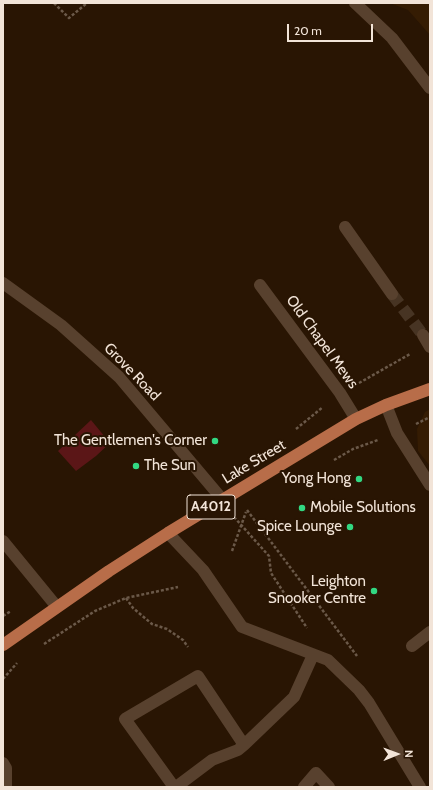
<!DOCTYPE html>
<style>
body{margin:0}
#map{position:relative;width:433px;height:790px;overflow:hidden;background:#291503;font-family:Cabin,sans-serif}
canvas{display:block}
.frame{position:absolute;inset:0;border:4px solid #f2e4d8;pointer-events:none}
.north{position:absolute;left:377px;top:734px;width:40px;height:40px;-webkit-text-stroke:3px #291503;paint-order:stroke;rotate:89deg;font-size:11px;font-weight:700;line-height:16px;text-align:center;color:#f2e4d8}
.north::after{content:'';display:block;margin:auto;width:14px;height:18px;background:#f2e4d8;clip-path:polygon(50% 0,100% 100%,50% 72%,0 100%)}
.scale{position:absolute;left:287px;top:24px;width:86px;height:18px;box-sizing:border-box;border:2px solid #f2e4d8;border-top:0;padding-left:5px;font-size:12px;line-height:14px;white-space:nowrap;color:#f2e4d8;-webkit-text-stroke:3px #291503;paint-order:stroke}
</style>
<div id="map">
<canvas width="433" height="790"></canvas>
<div class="frame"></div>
<div class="north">N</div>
<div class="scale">20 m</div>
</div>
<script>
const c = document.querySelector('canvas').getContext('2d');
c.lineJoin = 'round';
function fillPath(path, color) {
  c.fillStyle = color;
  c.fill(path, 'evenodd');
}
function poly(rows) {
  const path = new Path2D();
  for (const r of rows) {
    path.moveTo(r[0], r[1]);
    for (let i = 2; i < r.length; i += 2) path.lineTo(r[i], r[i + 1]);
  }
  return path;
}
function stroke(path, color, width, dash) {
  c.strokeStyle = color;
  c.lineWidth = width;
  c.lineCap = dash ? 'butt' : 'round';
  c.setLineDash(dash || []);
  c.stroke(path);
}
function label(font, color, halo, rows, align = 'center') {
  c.font = font + ' Cabin,sans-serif';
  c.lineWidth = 4;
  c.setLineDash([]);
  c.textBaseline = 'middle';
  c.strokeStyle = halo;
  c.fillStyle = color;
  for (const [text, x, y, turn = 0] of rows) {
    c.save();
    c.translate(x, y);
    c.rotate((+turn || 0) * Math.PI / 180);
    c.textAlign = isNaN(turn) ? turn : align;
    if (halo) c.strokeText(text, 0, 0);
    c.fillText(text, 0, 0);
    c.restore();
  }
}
fillPath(poly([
 [390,3,430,3,430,35,408,10],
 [430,409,430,466,418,451,417,429,425,412]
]), '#351c03');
fillPath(poly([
 [91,420,110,443,96,456,76,471,58,451]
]), '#5b1617');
stroke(poly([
 [392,294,423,335]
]), '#473423', 12, [12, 6]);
stroke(poly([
 [54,3,69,18,87,3],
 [359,383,410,354],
 [416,424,430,417],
 [296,429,323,407],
 [334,460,353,449,378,440],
 [247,510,357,656],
 [234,517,269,556,271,573,307,628],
 [232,551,246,512],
 [126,598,133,608,152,624,167,629,183,640,188,647],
 [3,616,11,611],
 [44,644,95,611,126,598,178,587],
 [3,679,17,663]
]), '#6b5949', 2.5, [3, 2]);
stroke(poly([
 [355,3,392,38,430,88],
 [345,227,392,294],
 [3,283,61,325,119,377,222,499],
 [260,285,340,393,356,419],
 [423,335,430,347],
 [386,405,397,433,430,485],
 [168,533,203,570,242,627,328,660,359,690,369,703,420,787],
 [3,541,57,607],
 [412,646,430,632],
 [3,763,6,768,6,787],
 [174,787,125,719,198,676,244,745],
 [176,787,212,760,238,750,244,745,294,697,313,655],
 [304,787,316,773,329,787]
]), '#58412e', 12);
stroke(poly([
 [3,645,109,571,168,533,356,419,386,405,430,389]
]), '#b86d49', 12);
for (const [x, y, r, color] of [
 [215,441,4,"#32d882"],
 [136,466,4,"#32d882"],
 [359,479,4,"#32d882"],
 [302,508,4,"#32d882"],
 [350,527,4,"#32d882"],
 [374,591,4,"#32d882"]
]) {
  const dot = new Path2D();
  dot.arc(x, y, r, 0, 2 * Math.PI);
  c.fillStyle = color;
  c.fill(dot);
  stroke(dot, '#291503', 1.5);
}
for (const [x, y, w] of [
 [211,507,48]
]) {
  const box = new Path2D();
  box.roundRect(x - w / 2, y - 12, w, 24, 3);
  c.fillStyle = '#291503';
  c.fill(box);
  stroke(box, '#f2e4d8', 1);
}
label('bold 14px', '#f2e4d8', null, [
 ["A4012",211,507]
]);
label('15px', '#f2e4d8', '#291503', [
 ["Old Chapel Mews",322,342,54],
 ["Grove Road",132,372,46],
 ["Lake Street",254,462,-31]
]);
label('15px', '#f2e4d8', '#291503', [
 ["The Gentlemen's Corner",207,441],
 ["The Sun",144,466,"left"],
 ["Yong Hong",351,479],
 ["Mobile Solutions",310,508,"left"],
 ["Spice Lounge",342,527],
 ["Leighton",366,582],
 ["Snooker Centre",366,599]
], 'right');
</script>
